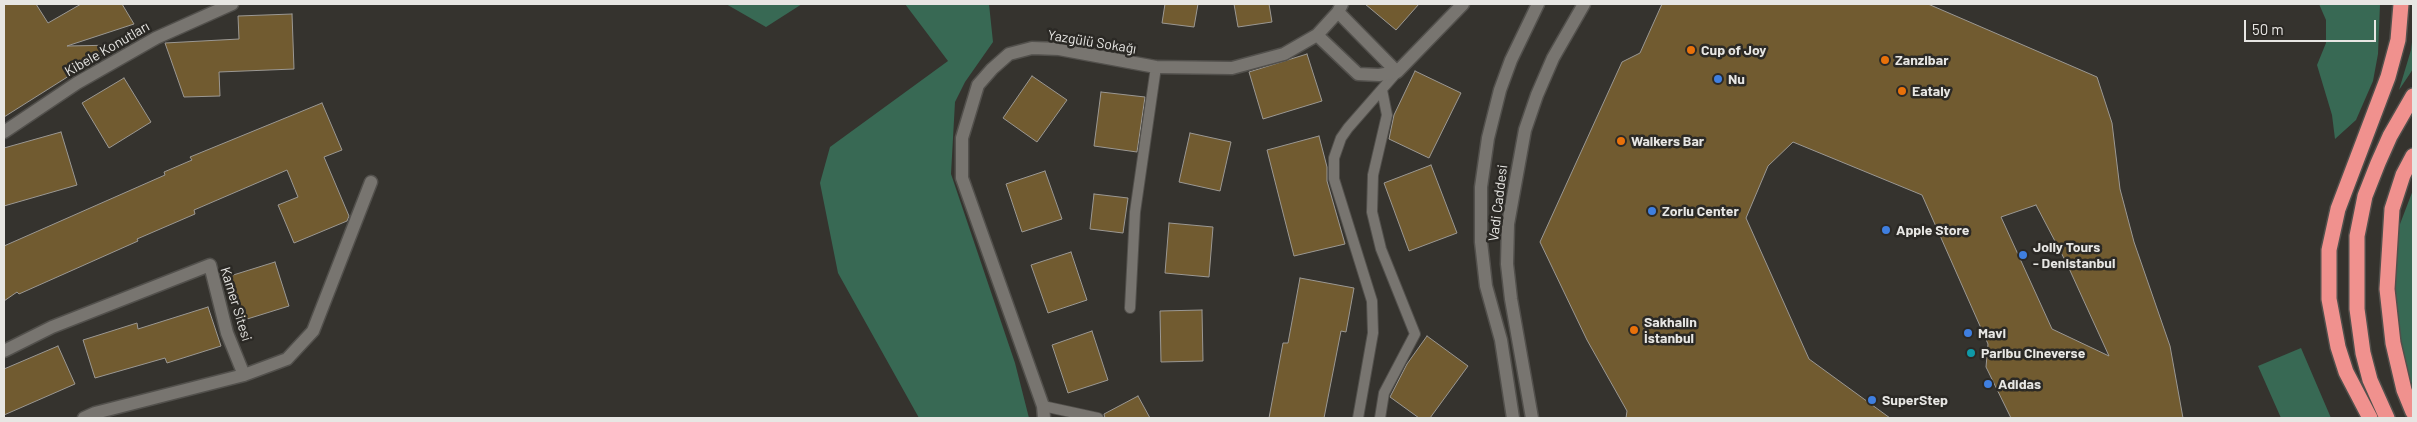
<!DOCTYPE html>
<meta charset="utf-8">
<style>
body{margin:0}
#map{position:relative;width:2417px;height:422px;overflow:hidden;background:#35332e;font-family:Barlow,sans-serif}
canvas{display:block}
.frame{position:absolute;inset:0;border:5px solid #e7e6e3;pointer-events:none}
.scale{position:absolute;left:2244px;top:20px;width:132px;height:22px;box-sizing:border-box;border:2px solid #e7e6e3;border-top:0;padding-left:6px;font-size:15px;line-height:18px;white-space:nowrap;color:#e7e6e3;-webkit-text-stroke:4px #2b2925;paint-order:stroke}
</style>
<div id="map">
<canvas width="2417" height="422"></canvas>
<div class="frame"></div>
<div class="scale">50 m</div>
</div>
<script>
const c = document.querySelector('canvas').getContext('2d');
c.lineJoin = 'round';
function fillPath(path, color) {
  c.fillStyle = color;
  c.fill(path, 'evenodd');
}
function poly(rows) {
  const path = new Path2D();
  for (const r of rows) {
    path.moveTo(r[0], r[1]);
    for (let i = 2; i < r.length; i += 2) path.lineTo(r[i], r[i + 1]);
  }
  return path;
}
function stroke(path, color, width, dash) {
  c.strokeStyle = color;
  c.lineWidth = width;
  c.lineCap = dash ? 'butt' : 'round';
  c.setLineDash(dash || []);
  c.stroke(path);
}
function label(font, color, halo, rows, align = 'center') {
  c.font = font + ' Barlow,sans-serif';
  c.lineWidth = 5;
  c.setLineDash([]);
  c.textBaseline = 'middle';
  c.strokeStyle = halo;
  c.fillStyle = color;
  for (const [text, x, y, turn = 0] of rows) {
    c.save();
    c.translate(x, y);
    c.rotate((+turn || 0) * Math.PI / 180);
    c.textAlign = isNaN(turn) ? turn : align;
    if (halo) c.strokeText(text, 0, 0);
    c.fillText(text, 0, 0);
    c.restore();
  }
}
fillPath(poly([
 [726,4,802,4,766,27],
 [905,4,989,4,993,42,965,82,955,102,951,174,1015,363,1029,418,919,418,838,273,820,183,830,147,948,61],
 [2319,4,2380,4,2378,54,2373,81,2356,120,2335,139,2332,115,2317,65,2326,43,2326,20],
 [2413,34,2413,69,2399,90,2411,50],
 [2413,190,2413,387,2403,361,2398,330,2394,271,2395,244,2400,224],
 [2301,348,2331,418,2281,418,2258,366]
]), '#386954');
const building = poly([
 [4,4,36,4,48,23,81,4,122,4,134,24,67,46,118,45,4,117,4,4],
 [1165,4,1198,4,1194,27,1162,23,1165,4],
 [1234,4,1269,4,1272,22,1238,27,1234,4],
 [1365,4,1419,4,1396,30,1365,4],
 [1662,4,1928,4,2097,77,2112,123,2120,189,2134,242,2170,346,2183,418,2011,418,1986,367,1988,344,1922,195,1793,142,1768,166,1746,218,1809,359,1890,418,1626,418,1627,411,1587,340,1540,242,1622,62,1640,53,1662,4],
 [2036,205,2067,264,2109,356,2052,329,2001,217,2036,205],
 [292,14,294,69,219,72,220,96,184,97,165,43,239,39,238,16,292,14],
 [1307,54,1322,101,1263,119,1249,72,1307,54],
 [1415,71,1461,93,1429,158,1389,139,1394,115,1415,71],
 [1032,76,1067,100,1037,142,1003,118,1032,76],
 [124,78,151,122,109,148,82,103,124,78],
 [1101,92,1145,97,1137,152,1094,146,1101,92],
 [322,103,342,150,324,157,349,216,347,221,294,243,278,205,298,197,287,170,194,210,195,214,137,239,138,241,19,294,17,292,4,301,4,246,165,175,164,172,192,160,190,157,322,103],
 [61,132,77,185,4,206,4,148,61,132],
 [1190,133,1231,142,1220,191,1179,182,1190,133],
 [1319,136,1327,167,1327,181,1345,244,1294,256,1267,150,1319,136],
 [1431,165,1457,233,1409,251,1384,183,1431,165],
 [1045,171,1062,219,1022,232,1006,184,1045,171],
 [1094,194,1128,198,1123,233,1090,229,1094,194],
 [1169,223,1213,227,1209,277,1165,273,1169,223],
 [1071,252,1087,300,1048,313,1031,265,1071,252],
 [275,262,289,306,244,320,230,276,275,262],
 [1300,278,1354,288,1346,332,1341,331,1324,418,1269,418,1283,343,1288,343,1300,278],
 [208,307,221,346,167,363,165,358,95,378,83,340,137,323,138,329,208,307],
 [1202,310,1203,361,1161,362,1160,311,1202,310],
 [1092,331,1108,380,1068,393,1052,345,1092,331],
 [1427,336,1468,366,1430,418,1419,418,1390,397,1407,364,1427,336],
 [58,346,75,384,4,415,4,369,58,346],
 [1138,396,1150,418,1105,418,1104,414,1138,396]
]);
fillPath(building, '#715b30');
stroke(building, '#9b9893', 1);
const lane = poly([
 [1130,308,1135,212,1156,67],
 [1043,406,1098,418],
 [1358,418,1373,333,1372,301,1334,179,1334,158,1341,138,1348,128,1397,72],
 [1380,418,1384,393,1415,334,1381,249,1372,212,1373,175,1387,115,1382,90]
]);
const street = poly([
 [1338,12,1397,72],
 [1317,35,1358,74,1379,75,1397,72],
 [1397,72,1463,4],
 [4,132,77,83,156,38,232,4],
 [4,351,52,327,210,265,227,333,244,375,95,413,84,418],
 [244,375,287,359,313,331,371,182],
 [1044,418,1043,406,962,178,962,138,978,85,992,69,1009,54,1032,48,1059,49,1156,67,1232,68,1284,54,1317,35,1338,12,1342,4]
]);
const secondary = poly([
 [1513,418,1501,340,1486,286,1481,242,1481,187,1488,138,1500,90,1511,60,1538,4],
 [1532,418,1511,299,1507,264,1508,224,1525,130,1537,95,1553,58,1584,4]
]);
const highway = poly([
 [2413,156,2403,175,2392,209,2387,289,2393,343,2404,390,2413,412],
 [2370,418,2346,372,2338,347,2329,299,2329,250,2338,209,2388,77,2398,40,2401,4],
 [2387,418,2370,380,2363,353,2357,309,2357,236,2365,196,2378,163,2390,136,2413,96]
]);
stroke(lane, '#52504c', 12);
stroke(street, '#52504c', 15);
stroke(secondary, '#52504c', 15);
stroke(highway, '#52504c', 18);
stroke(lane, '#787570', 10);
stroke(street, '#787570', 12);
stroke(secondary, '#787570', 12);
stroke(highway, '#f0918e', 15);
for (const [x, y, r, color] of [
 [1691,50,5,"#e8710a"],
 [1885,60,5,"#e8710a"],
 [1718,79,5,"#3f7fe0"],
 [1902,91,5,"#e8710a"],
 [1621,141,5,"#e8710a"],
 [1652,211,5,"#3f7fe0"],
 [1886,230,5,"#3f7fe0"],
 [2023,255,5,"#3f7fe0"],
 [1634,330,5,"#e8710a"],
 [1968,333,5,"#3f7fe0"],
 [1971,353,5,"#0f9aa8"],
 [1988,384,5,"#3f7fe0"],
 [1872,400,5,"#3f7fe0"]
]) {
  const dot = new Path2D();
  dot.arc(x, y, r, 0, 2 * Math.PI);
  c.fillStyle = color;
  c.fill(dot);
  stroke(dot, '#2b2925', 2);
}
label('14px', '#e7e6e3', '#2b2925', [
 ["Yazgülü Sokağı",1092,42,9],
 ["Kibele Konutları",107,49,-30],
 ["Vadi Caddesi",1498,203,-83],
 ["Kamer Sitesi",236,304,73]
]);
label('bold 14px', '#e7e6e3', '#2b2925', [
 ["Cup of Joy",1701,50],
 ["Zanzibar",1895,60],
 ["Nu",1728,79],
 ["Eataly",1912,91],
 ["Walkers Bar",1631,141],
 ["Zorlu Center",1662,211],
 ["Apple Store",1896,230],
 ["Jolly Tours",2033,247],
 ["- Denistanbul",2033,263],
 ["Sakhalin",1644,322],
 ["İstanbul",1644,338],
 ["Mavi",1978,333],
 ["Paribu Cineverse",1981,353],
 ["Adidas",1998,384],
 ["SuperStep",1882,400]
], 'left');
</script>
